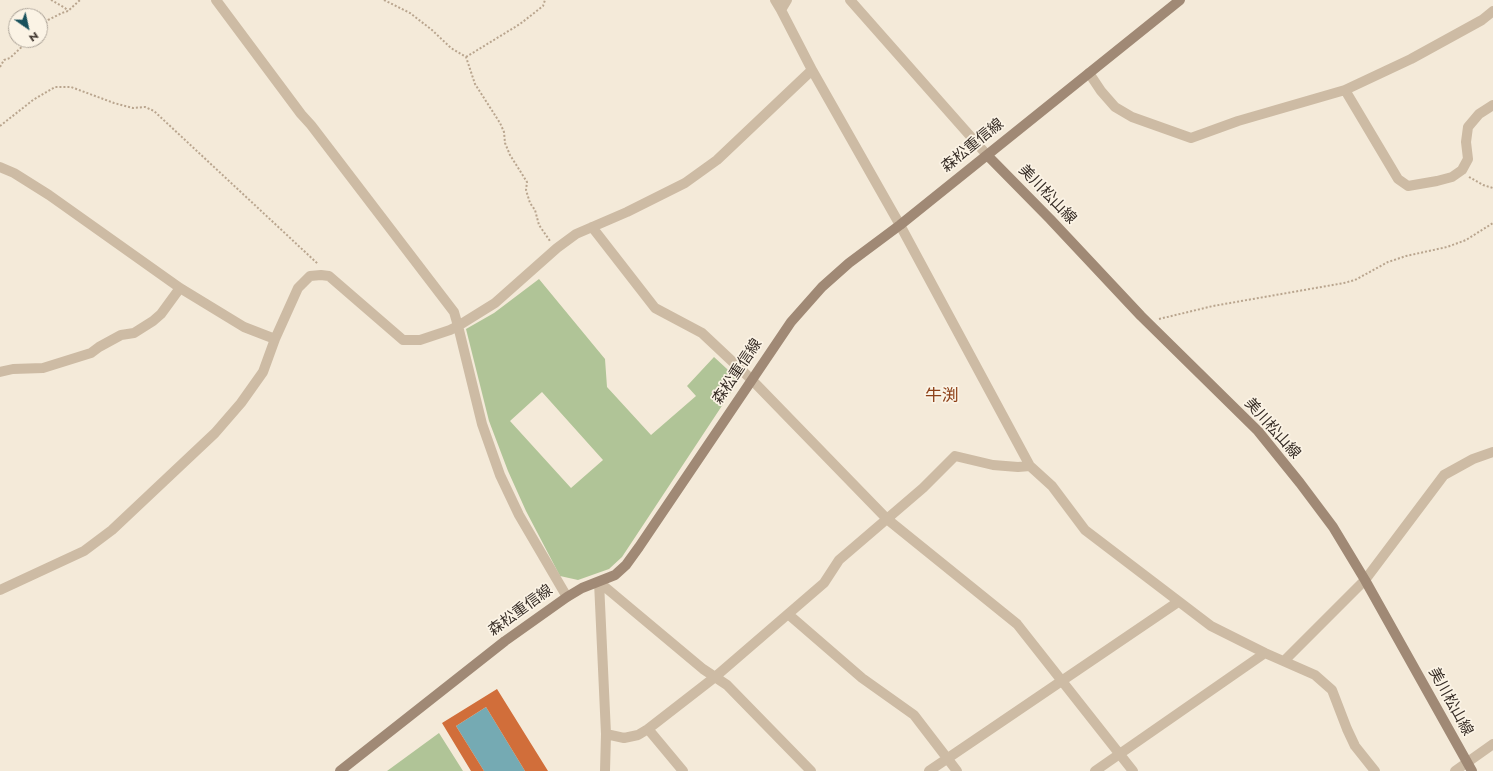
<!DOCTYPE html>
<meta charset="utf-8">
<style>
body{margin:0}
#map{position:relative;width:1493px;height:771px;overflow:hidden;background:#f4ead9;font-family:Jost,sans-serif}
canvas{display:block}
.north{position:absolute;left:8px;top:8px;width:40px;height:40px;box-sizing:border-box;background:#fbf3e5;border:1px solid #ada499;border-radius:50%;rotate:146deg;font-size:11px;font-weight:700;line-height:16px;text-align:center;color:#372d26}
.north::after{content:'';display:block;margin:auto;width:14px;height:18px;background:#18515c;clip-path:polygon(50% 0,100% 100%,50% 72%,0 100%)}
</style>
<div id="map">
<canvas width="1493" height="771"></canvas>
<div class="north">N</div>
</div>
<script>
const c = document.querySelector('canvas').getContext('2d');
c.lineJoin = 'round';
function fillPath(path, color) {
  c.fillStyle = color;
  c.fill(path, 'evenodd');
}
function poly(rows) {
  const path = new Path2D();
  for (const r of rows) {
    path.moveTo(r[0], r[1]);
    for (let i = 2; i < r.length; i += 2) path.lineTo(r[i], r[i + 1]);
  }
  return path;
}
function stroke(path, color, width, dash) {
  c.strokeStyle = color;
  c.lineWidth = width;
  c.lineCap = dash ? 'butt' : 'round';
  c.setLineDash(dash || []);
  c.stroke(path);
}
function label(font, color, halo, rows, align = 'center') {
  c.font = font + ' Jost,"Noto Sans JP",sans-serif';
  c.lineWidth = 3.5;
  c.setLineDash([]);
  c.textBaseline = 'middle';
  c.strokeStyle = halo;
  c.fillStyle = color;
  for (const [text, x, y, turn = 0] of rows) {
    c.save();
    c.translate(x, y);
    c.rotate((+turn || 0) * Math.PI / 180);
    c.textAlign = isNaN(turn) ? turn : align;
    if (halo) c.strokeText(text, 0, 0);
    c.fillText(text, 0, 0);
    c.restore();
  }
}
fillPath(poly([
 [539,279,605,359,607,387,651,435,696,396,687,386,714,357,739,380,622,557,609,569,578,580,560,576,526,511,508,471,489,421,466,329,494,313],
 [542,392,603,460,571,488,510,421],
 [439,733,463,771,387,771]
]), '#b0c497');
fillPath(poly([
 [486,707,525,771,484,771,456,726]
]), '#75aab3');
fillPath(poly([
 [497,689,548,771,525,771,486,707,456,726,484,771,471,771,442,723]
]), '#d16e3a');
stroke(poly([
 [51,0,65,8,68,11],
 [384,0,410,13,432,30,451,48,466,57,475,84,500,123,504,132,505,143,510,155,527,182,526,190,530,203,535,210,539,225,550,241],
 [40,29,48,20,62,13,68,11,80,0],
 [466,57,520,24,543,6,545,0],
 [0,67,4,60,10,58,29,40],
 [0,126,33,100,55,87,71,87,114,103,133,108,145,107,154,111,318,264],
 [1469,177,1483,185,1493,188],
 [1159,319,1213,306,1344,283,1355,280,1388,262,1406,256,1447,247,1466,240,1493,223]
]), '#b9a58e', 2, [2, 2]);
stroke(poly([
 [216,0,301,114,311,125,454,312,458,326,495,303,557,248,576,234,627,212,685,183,717,160,812,70,781,10,787,0],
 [775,0,781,10],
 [812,70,900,225,1030,466,1052,486,1085,530,1211,626,1265,653,1315,675,1332,690,1347,729,1355,746,1375,771],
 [1089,73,1101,91,1115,107,1132,117,1191,138,1238,121,1345,90,1411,59,1482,20,1493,11],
 [1345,90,1398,179,1408,186,1437,181,1452,177,1462,170,1468,159,1466,142,1468,127,1479,114,1493,105],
 [0,167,14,173,49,195,180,288,244,327,275,339],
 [592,227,655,308,702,333,751,379,887,519,1017,624,1133,771],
 [0,372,13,369,43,368,91,353,99,347,121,335,134,333,153,321,161,314,180,288],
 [599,582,703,669,727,685,811,771],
 [599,582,606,734,605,771],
 [0,590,84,551,112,530,215,433,241,403,263,372,275,339,298,288,310,276,321,275,329,276,403,340,420,340,450,330,458,326,482,424,500,475,519,515,567,597],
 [788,614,862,678,914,715,957,771],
 [1284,661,1365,580,1444,475,1473,459,1493,452],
 [648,729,683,771],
 [606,734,624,738,638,735,648,729,715,677,824,583,839,560,923,488,955,456,993,465,1018,467,1030,466],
 [929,771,1178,602],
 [1095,771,1265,653],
 [1455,771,1493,744]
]), '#cdbba4', 10);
stroke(poly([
 [850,0,987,155]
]), '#cdbba4', 10);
stroke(poly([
 [987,155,1050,219,1141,316,1258,431,1300,483,1333,527,1365,580,1472,771],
 [340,771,505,641,567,597,582,588,615,575,626,565,639,547,791,322,822,287,849,263,900,225,1180,0]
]), '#a08975', 10);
label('15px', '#372d26', '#fbf3e5', [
 ["森松重信線",973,146,-39],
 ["美川松山線",1047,195,46],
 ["森松重信線",738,372,-56],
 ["美川松山線",1272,429,48],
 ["森松重信線",521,611,-36],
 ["美川松山線",1450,702,61]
]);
label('17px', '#8d4018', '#fbf3e5', [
 ["牛渕",942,397]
]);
</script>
